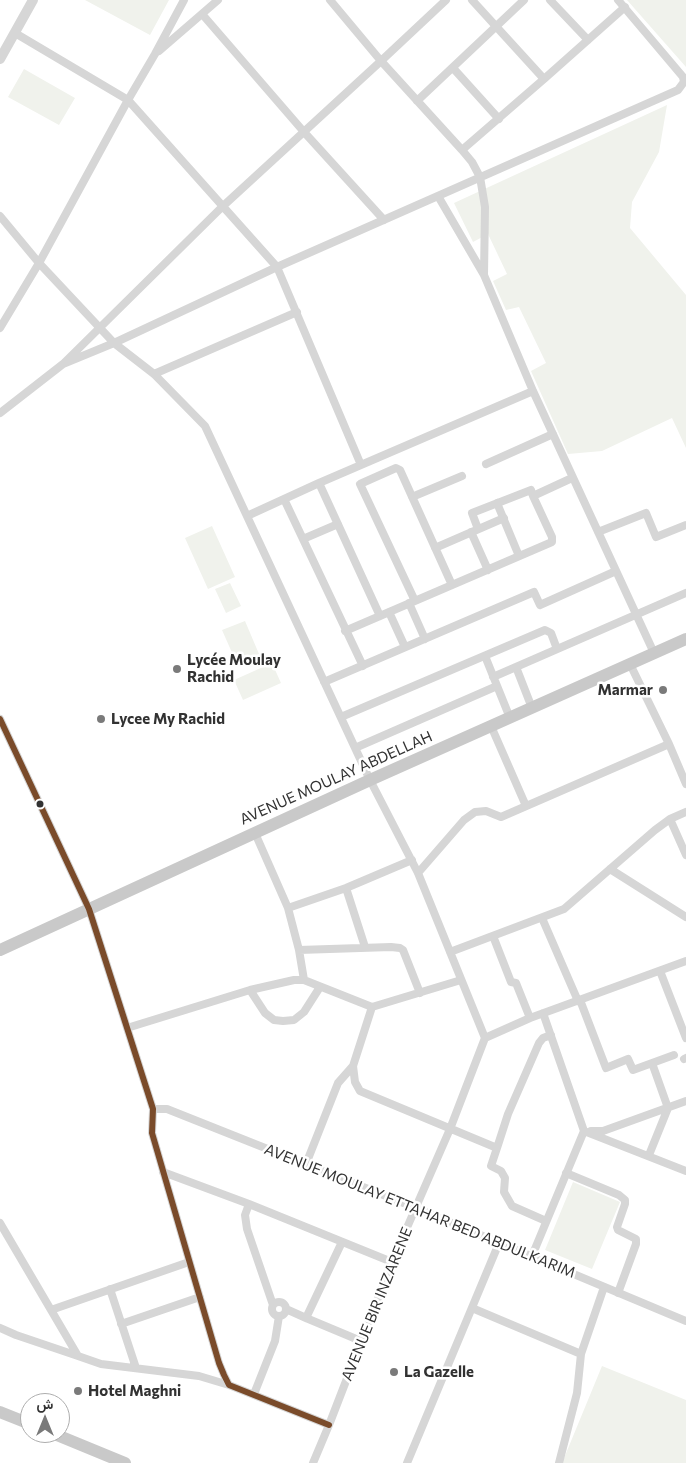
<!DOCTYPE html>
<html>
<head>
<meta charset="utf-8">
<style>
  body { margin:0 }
  #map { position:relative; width:686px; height:1463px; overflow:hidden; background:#fff; font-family:Commissioner,Vazirmatn,sans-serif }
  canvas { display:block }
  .north { position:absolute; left:20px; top:1393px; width:50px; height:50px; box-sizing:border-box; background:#fff; border:1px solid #adadad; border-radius:50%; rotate:0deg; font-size:14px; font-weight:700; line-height:20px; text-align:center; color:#323232 }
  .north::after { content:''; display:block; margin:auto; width:18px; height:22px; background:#7a7a7a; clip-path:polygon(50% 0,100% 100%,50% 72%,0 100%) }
</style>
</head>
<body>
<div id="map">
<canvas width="686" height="1463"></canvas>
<div class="north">ش</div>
</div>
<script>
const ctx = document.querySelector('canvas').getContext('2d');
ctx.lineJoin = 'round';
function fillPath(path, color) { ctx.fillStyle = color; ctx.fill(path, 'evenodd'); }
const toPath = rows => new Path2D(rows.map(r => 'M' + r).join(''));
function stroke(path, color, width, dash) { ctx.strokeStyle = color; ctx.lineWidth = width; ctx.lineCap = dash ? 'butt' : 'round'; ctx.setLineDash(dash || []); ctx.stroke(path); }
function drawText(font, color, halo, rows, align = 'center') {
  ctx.font = font + ' Commissioner,sans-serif'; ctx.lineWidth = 5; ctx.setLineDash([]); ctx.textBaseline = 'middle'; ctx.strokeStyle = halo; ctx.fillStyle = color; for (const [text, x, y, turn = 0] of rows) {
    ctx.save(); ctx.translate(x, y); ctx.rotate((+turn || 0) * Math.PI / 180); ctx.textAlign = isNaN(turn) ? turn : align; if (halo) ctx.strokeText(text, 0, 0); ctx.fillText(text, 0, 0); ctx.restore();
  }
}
fillPath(toPath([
  [85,0,169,0,150,35],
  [627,0,686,0,686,67],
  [24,69,75,98,59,125,8,97],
  [667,105,659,152,632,202,630,228,686,295,686,448,672,418,602,451,568,454,531,371,546,363,519,307,506,310,493,281,507,274,488,234,473,242,454,203],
  [212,526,235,577,208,589,185,538],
  [230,583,241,606,226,613,215,589],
  [245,621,259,654,237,664,222,630],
  [272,663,281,683,243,700,234,680],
  [573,1182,620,1202,592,1269,545,1250],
  [602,1366,686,1400,686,1463,562,1463]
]), '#f0f2ec');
stroke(toPath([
  [330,0,381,61,446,0],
  [550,0,588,40],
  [202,14,304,132,384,220],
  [15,33,128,100,277,267,361,465],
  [159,51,218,0],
  [453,68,499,119],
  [544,79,625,7],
  [417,101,524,0],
  [462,150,544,79,472,0],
  [438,196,484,275],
  [0,216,39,263,114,343,154,374,205,426,370,780,418,873,485,1038],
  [0,328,39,263,128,100,155,54,184,0],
  [63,364,222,207,381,61,462,150,472,162,480,177,485,207,484,275,533,391,654,653],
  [154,374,297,312],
  [0,413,63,364,114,343,277,267,678,90,684,82,683,77,618,0],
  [486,464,553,434],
  [319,483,380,616],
  [412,497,462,476],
  [284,499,363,666],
  [497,503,519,556],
  [247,516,319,483,533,391],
  [478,529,472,513,531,490,533,496,572,478],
  [471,532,488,570],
  [598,532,646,513,656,537,686,525],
  [303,539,338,524],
  [435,548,504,518],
  [415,601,360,484,396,468,400,470,452,585],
  [409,603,425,639],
  [389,612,405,647],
  [345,631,552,542,552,537,533,496],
  [485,656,510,718],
  [630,664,669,744,686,784],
  [516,667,532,708],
  [493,677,686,593],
  [324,682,534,592,540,605,616,571],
  [341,717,545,630,551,633,557,649],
  [0,719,89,909,153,1109,152,1133,219,1363,224,1375,229,1385,329,1425],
  [491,726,526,806],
  [355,748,497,686],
  [670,819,686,855],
  [255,833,288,908,299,950,304,980],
  [610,869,686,917],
  [418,873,464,820,475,812,486,811,501,817,669,744],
  [346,888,365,947],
  [288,908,346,888,412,860],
  [542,918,578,1001],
  [493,936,511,982,516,983,530,1018],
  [299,950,391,947,400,948,403,950,420,993],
  [450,952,564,909,655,830,670,819,686,812],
  [660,971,686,1038],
  [250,990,265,1013,274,1020,283,1021,294,1020,304,1012,320,987],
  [580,1000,606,1068,628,1059,633,1070,674,1055],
  [372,1007,353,1066,355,1082,360,1091,497,1148,491,1166,501,1171,505,1178,504,1192,512,1206,546,1221],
  [543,1013,584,1131],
  [127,1028,250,990,294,980,304,980,372,1007,461,980],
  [684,1059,686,1058],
  [153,1109,167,1109,416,1208,686,1321],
  [584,1131,686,1171],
  [591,1131,603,1131,686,1101],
  [497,1148,508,1114,539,1043,543,1038,551,1035],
  [649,1155,668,1108,652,1063],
  [306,1164,338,1083,353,1066],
  [163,1172,249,1204],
  [566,1173,619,1195,625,1200,625,1204,617,1227,618,1230,636,1239,636,1244,618,1293],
  [0,1223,78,1356,101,1364,199,1376,229,1385],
  [532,1256,584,1131],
  [110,1289,136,1368],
  '272 1309a7 7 0 1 1 14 0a7 7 0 1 1-14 0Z',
  [273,1305,247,1229,245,1215,249,1204,392,1262],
  [472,1308,581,1354],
  [286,1309,306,1318,342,1242],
  [51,1310,189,1262],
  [306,1318,361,1341],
  [121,1324,200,1297],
  [0,1328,16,1335,78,1356],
  [254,1394,275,1341,279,1316],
  [313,1463,329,1425,392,1262,450,1129,485,1038,530,1018,686,961],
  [407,1463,499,1243],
  [559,1463,577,1393,581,1354,604,1287]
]), '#d6d6d6', 8);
stroke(toPath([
  [0,59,33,0]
]), '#d6d6d6', 10);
stroke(toPath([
  [0,950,370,780,686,639],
  [0,1412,30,1424],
  [52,1433,125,1463]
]), '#c9c9c9', 12);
stroke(toPath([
  [0,719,89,909,153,1109,152,1133,219,1363,224,1375,229,1385,329,1425]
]), '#7a4b2a', 6);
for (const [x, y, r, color] of [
  [177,669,5,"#7a7a7a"],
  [663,690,5,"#7a7a7a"],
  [101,719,5,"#7a7a7a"],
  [40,804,4.5,"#323232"],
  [394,1372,5,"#7a7a7a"],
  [78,1391,5,"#7a7a7a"]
]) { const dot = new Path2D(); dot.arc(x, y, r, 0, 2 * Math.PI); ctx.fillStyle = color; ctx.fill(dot); stroke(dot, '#fff', 2); }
drawText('bold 15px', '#323232', '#fff', [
  ["Lycée Moulay",187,660],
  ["Rachid",187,677],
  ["Marmar",653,690,"right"],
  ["Lycee My Rachid",111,719],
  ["La Gazelle",404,1372],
  ["Hotel Maghni",88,1391]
], 'left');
drawText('15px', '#323232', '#fff', [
  ["AVENUE MOULAY ABDELLAH",336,778,-24],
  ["AVENUE MOULAY ETTAHAR BED ABDULKARIM",420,1211,22],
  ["AVENUE BIR INZARENE",377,1304,-68]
]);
</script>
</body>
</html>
